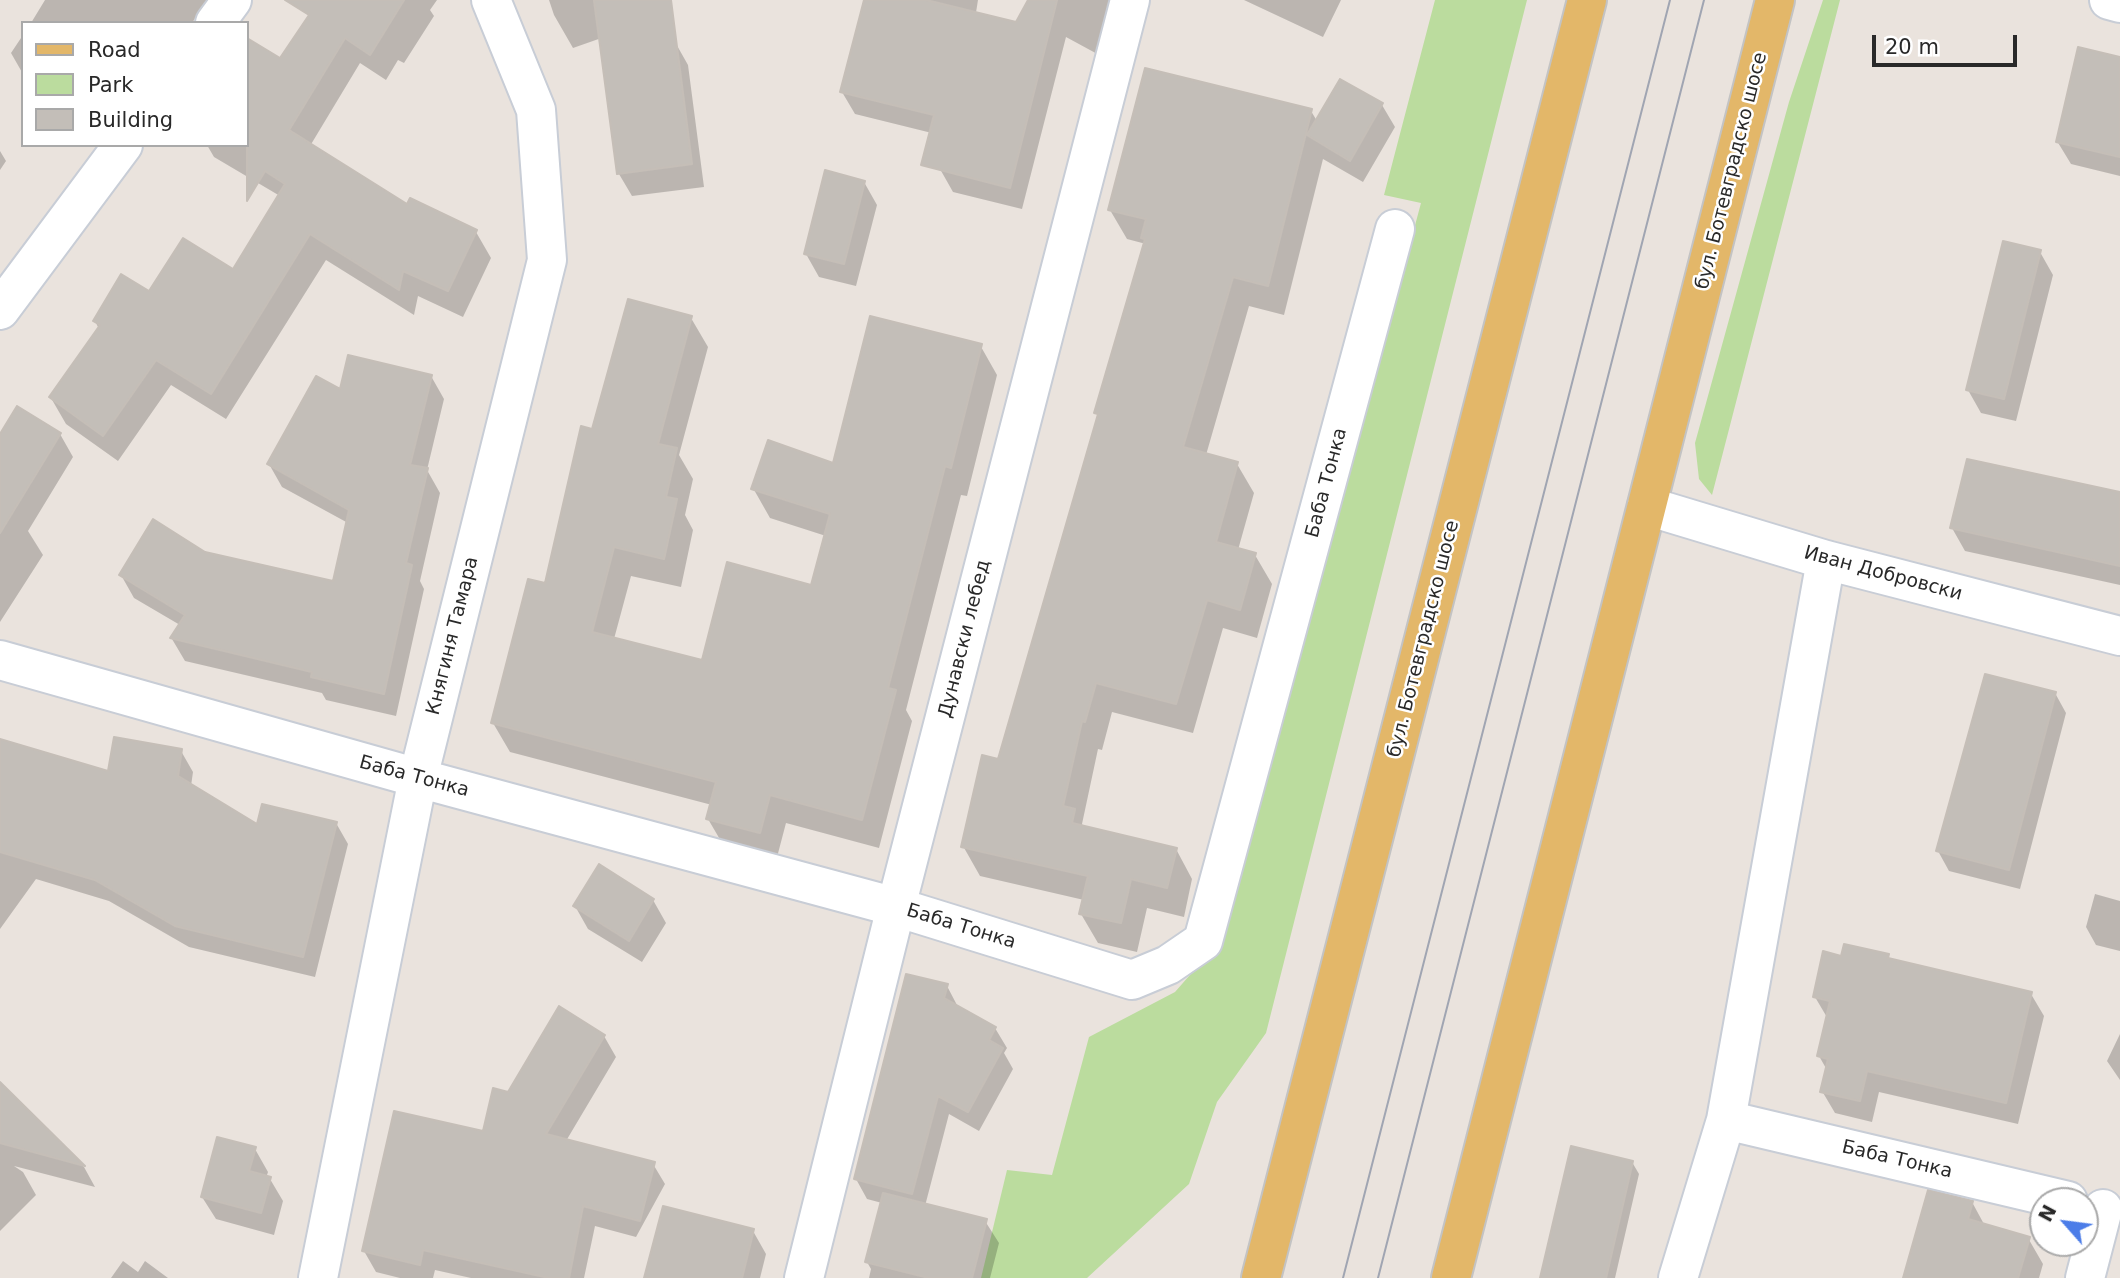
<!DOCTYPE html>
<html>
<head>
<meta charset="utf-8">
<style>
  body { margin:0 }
  #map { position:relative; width:2120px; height:1278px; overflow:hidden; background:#eae3dd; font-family:"DejaVu Sans",sans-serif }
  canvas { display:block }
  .legend { position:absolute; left:21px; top:21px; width:228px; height:126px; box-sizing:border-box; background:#fff; border:2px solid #a9a9a9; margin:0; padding:9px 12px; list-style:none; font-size:21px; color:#292929 }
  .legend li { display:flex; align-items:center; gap:14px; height:35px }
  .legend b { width:35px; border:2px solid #a9a9a9 }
  .north { position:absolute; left:2029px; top:1187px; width:70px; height:70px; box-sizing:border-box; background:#fff; border:2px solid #a9a9a9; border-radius:50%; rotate:298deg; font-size:19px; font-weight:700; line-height:28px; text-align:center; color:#292929 }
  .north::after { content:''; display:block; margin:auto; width:24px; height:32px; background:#4c7de8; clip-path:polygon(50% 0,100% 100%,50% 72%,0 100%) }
  .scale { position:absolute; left:1872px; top:35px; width:145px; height:32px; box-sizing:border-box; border:4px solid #292929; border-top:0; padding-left:9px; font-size:21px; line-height:24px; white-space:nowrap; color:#292929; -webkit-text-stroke:5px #fff; paint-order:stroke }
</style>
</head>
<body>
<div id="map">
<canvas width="2120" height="1278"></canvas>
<ul class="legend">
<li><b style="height:9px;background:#e3b769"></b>Road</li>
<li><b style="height:19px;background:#bbdc9e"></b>Park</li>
<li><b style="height:19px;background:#c3beb8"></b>Building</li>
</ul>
<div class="north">N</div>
<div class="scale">20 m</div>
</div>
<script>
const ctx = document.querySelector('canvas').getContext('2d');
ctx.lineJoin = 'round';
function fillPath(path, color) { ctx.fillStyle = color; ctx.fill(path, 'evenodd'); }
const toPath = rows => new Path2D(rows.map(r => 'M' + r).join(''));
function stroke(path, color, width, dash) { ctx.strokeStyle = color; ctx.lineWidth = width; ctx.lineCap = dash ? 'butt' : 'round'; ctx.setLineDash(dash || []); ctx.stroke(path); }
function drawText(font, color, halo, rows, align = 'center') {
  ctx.font = font + ' "DejaVu Sans",sans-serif'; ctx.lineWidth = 5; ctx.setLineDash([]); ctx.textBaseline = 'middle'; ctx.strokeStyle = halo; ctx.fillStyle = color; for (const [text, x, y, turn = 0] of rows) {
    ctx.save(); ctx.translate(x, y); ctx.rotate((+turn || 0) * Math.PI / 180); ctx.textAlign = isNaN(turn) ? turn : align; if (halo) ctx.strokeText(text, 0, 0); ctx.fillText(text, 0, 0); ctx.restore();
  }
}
fillPath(toPath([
  [1435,0,1527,0,1266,1033,1217,1102,1189,1184,1087,1278,981,1278,1007,1170,1052,1175,1089,1037,1175,992,1225,935,1421,203,1384,195],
  [1823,0,1840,0,1712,495,1699,479,1695,443,1789,102]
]), '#bbdc9e');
fillPath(toPath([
  [45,0,207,0,192,23,160,21,159,23,31,23],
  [321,0,437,0,430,10,434,16,404,63,398,60,386,80,360,63,310,146,407,206,476,232,491,258,463,317,418,296,414,315,326,260,226,419,171,385,118,461,66,424,51,398,99,329,95,321,150,294,233,271,280,196,214,157,207,145,247,145,247,50,251,43,281,60],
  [549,0,671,0,616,47,610,35,573,48,554,15],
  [866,0,978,0,956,138,1030,0,1131,0,1101,56,1066,37,1022,209,953,192,940,169,956,139,855,114,842,92],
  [1244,0,1341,0,1323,37],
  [23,35,23,74,11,53],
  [675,42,688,65,704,187,632,196,619,174],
  [2120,59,2120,176,2071,164,2057,141],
  [1382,105,1395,127,1363,182,1323,159,1284,315,1249,306,1206,455,1237,464,1254,493,1238,550,1255,555,1272,584,1257,638,1223,628,1193,733,1112,712,1102,750,1098,749,1082,824,1084,828,1176,849,1192,879,1184,917,1147,908,1137,952,1098,943,1081,914,1084,900,980,876,963,846,1000,761,1099,418,1096,412,1146,244,1127,239,1110,210,1311,111,1317,121],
  [0,151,6,161,0,170],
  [864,182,877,205,856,286,819,277,806,254],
  [2040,252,2053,275,2016,421,1981,413,1968,390],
  [691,318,708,347,679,455,693,479,685,515,693,530,681,587,631,576,614,639,703,662,812,587,826,536,770,518,753,488,835,465,980,345,997,375,967,496,961,495,906,710,912,721,879,848,786,823,776,861,725,848,708,819,712,805,510,752,493,723,547,585,594,431],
  [431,376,444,399,427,470,440,493,420,581,424,589,396,716,326,700,322,693,185,661,172,639,180,625,134,598,121,575,205,554,334,584,348,523,282,487,269,464,341,392],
  [60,434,73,457,28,531,43,555,0,622,0,437],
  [2120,494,2120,585,1965,551,1952,528],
  [2055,693,2066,713,2020,889,1949,871,1938,851],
  [0,741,109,773,181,751,193,772,191,786,258,826,336,823,348,844,315,977,189,947,109,901,36,879,0,929],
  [2095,894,2120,901,2120,951,2096,945,2086,927],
  [653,900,666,923,642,962,588,929,575,906],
  [1888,956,1890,960,2031,994,2044,1016,2018,1124,1879,1092,1872,1122,1835,1113,1822,1091,1827,1070,1819,1056,1828,1019,1815,997,1843,958],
  [947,986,958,1007,995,1028,1007,1048,1004,1053,1013,1069,979,1131,949,1114,925,1206,985,1221,999,1243,990,1278,869,1278,871,1269,867,1262,882,1203,867,1199,856,1179],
  [2120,1034,2120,1080,2107,1061],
  [604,1036,616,1057,566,1141,653,1164,665,1184,636,1237,595,1226,584,1278,471,1278,435,1270,433,1278,400,1278,376,1272,364,1251,484,1133,509,1094],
  [4,1088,84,1167,95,1187,14,1166,23,1172,36,1195,0,1231,0,1091],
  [255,1149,268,1172,266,1178,270,1179,283,1201,274,1235,216,1219,202,1197],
  [1632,1162,1639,1174,1615,1278,1542,1278],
  [1972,1202,1985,1226,2028,1238,2043,1264,2039,1278,1904,1278],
  [753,1231,766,1254,760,1278,651,1278],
  [123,1261,138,1272,145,1261,168,1278,111,1278]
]), '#0003');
const building = toPath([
  [285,0,404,0,370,55,345,38,289,130,407,204,410,198,477,230,448,291,403,271,399,290,310,234,211,394,156,360,103,436,49,397,100,325,93,321,121,274,149,291,183,238,233,269,285,184,265,171,247,201,247,38,280,58,309,15,285,0],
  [594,0,671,0,692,164,617,174,594,0],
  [864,0,926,0,1016,22,1028,0,1057,0,1010,188,921,165,934,115,840,92,864,0],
  [2078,47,2120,57,2120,157,2056,142,2078,47],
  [1145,68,1312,109,1268,286,1233,277,1183,447,1238,462,1216,542,1256,553,1240,610,1207,600,1176,704,1096,683,1085,722,1082,721,1063,806,1075,809,1072,823,1177,848,1167,888,1131,879,1121,923,1079,914,1088,876,961,847,982,755,998,759,1098,414,1094,413,1145,239,1141,238,1146,219,1108,210,1145,68],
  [1340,79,1383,103,1350,161,1307,135,1340,79],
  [825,170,865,181,844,264,804,254,825,170],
  [2003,241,2041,250,2004,399,1966,390,2003,241],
  [628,299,692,316,658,444,677,448,666,497,677,499,664,559,614,547,592,632,702,660,727,562,811,585,830,514,751,489,768,440,833,463,870,316,982,344,951,468,945,466,888,688,896,690,862,820,770,795,760,833,706,819,716,782,491,723,528,579,545,583,581,426,592,429,628,299],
  [348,355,432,375,410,465,428,468,406,563,412,565,384,694,311,677,312,672,170,638,185,615,119,575,153,519,205,552,333,581,349,510,267,464,316,376,340,389,348,355],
  [17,406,61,433,0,533,0,434,17,406],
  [1967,459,2120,492,2120,566,1950,528,1967,459],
  [1985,674,2056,692,2009,870,1936,851,1985,674],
  [114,737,182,749,178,776,257,824,262,804,337,822,303,957,175,926,95,880,0,852,0,739,108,771,114,737],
  [599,864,654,899,629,941,573,906,599,864],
  [1844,944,1889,954,1888,958,2032,992,2006,1103,1867,1071,1860,1101,1820,1092,1828,1059,1817,1056,1830,1001,1813,997,1823,951,1841,956,1844,944],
  [906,974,948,984,944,998,996,1027,989,1040,1003,1048,968,1112,938,1096,912,1194,854,1179,906,974],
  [559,1006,605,1035,546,1134,655,1162,640,1221,583,1206,569,1278,549,1278,423,1250,420,1265,362,1251,394,1111,483,1131,493,1088,508,1092,559,1006],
  [0,1082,85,1166,0,1143,0,1082],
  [217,1137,256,1147,249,1171,271,1177,261,1213,201,1197,217,1137],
  [1571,1146,1633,1161,1606,1278,1540,1278,1571,1146],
  [1928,1190,1973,1201,1968,1219,2030,1237,2018,1278,1903,1278,1928,1190],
  [883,1193,987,1219,972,1278,929,1278,865,1262,883,1193],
  [663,1206,754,1229,742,1278,644,1278,663,1206]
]);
fillPath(building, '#c3beb8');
stroke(building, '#c5beb7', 2);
const minor = toPath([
  [2109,0,2120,3],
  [215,23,232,0],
  [0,310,123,145],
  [1647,506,1826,560,2120,636],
  [0,660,418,778,896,907,1132,980,1168,965,1203,941,1395,229],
  [1726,1120,2068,1201],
  [318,1278,418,778,547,260,536,110,491,0],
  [804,1278,896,907,1130,0],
  [1678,1278,1726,1120,1826,560],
  [2085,1278,2103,1209]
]);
const major = toPath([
  [1261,1278,1587,0],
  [1451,1278,1775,0]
]);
stroke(minor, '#c8cdd6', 42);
stroke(major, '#c3c3c3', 42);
stroke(minor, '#fff', 38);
stroke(major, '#e3b769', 38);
stroke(toPath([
  [1343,1278,1670,0],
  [1378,1278,1704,0]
]), '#a0a5b2', 2);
drawText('19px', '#292929', '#fff', [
  ["бул. Ботевградско шосе",1732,171,-76],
  ["Баба Тонка",1327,483,-75],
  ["Иван Добровски",1883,574,15],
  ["Княгиня Тамара",453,636,-76],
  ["Дунавски лебед",965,639,-76],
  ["бул. Ботевградско шосе",1424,639,-76],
  ["Баба Тонка",414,777,15],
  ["Баба Тонка",961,927,17],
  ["Баба Тонка",1897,1160,13]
]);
</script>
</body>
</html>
